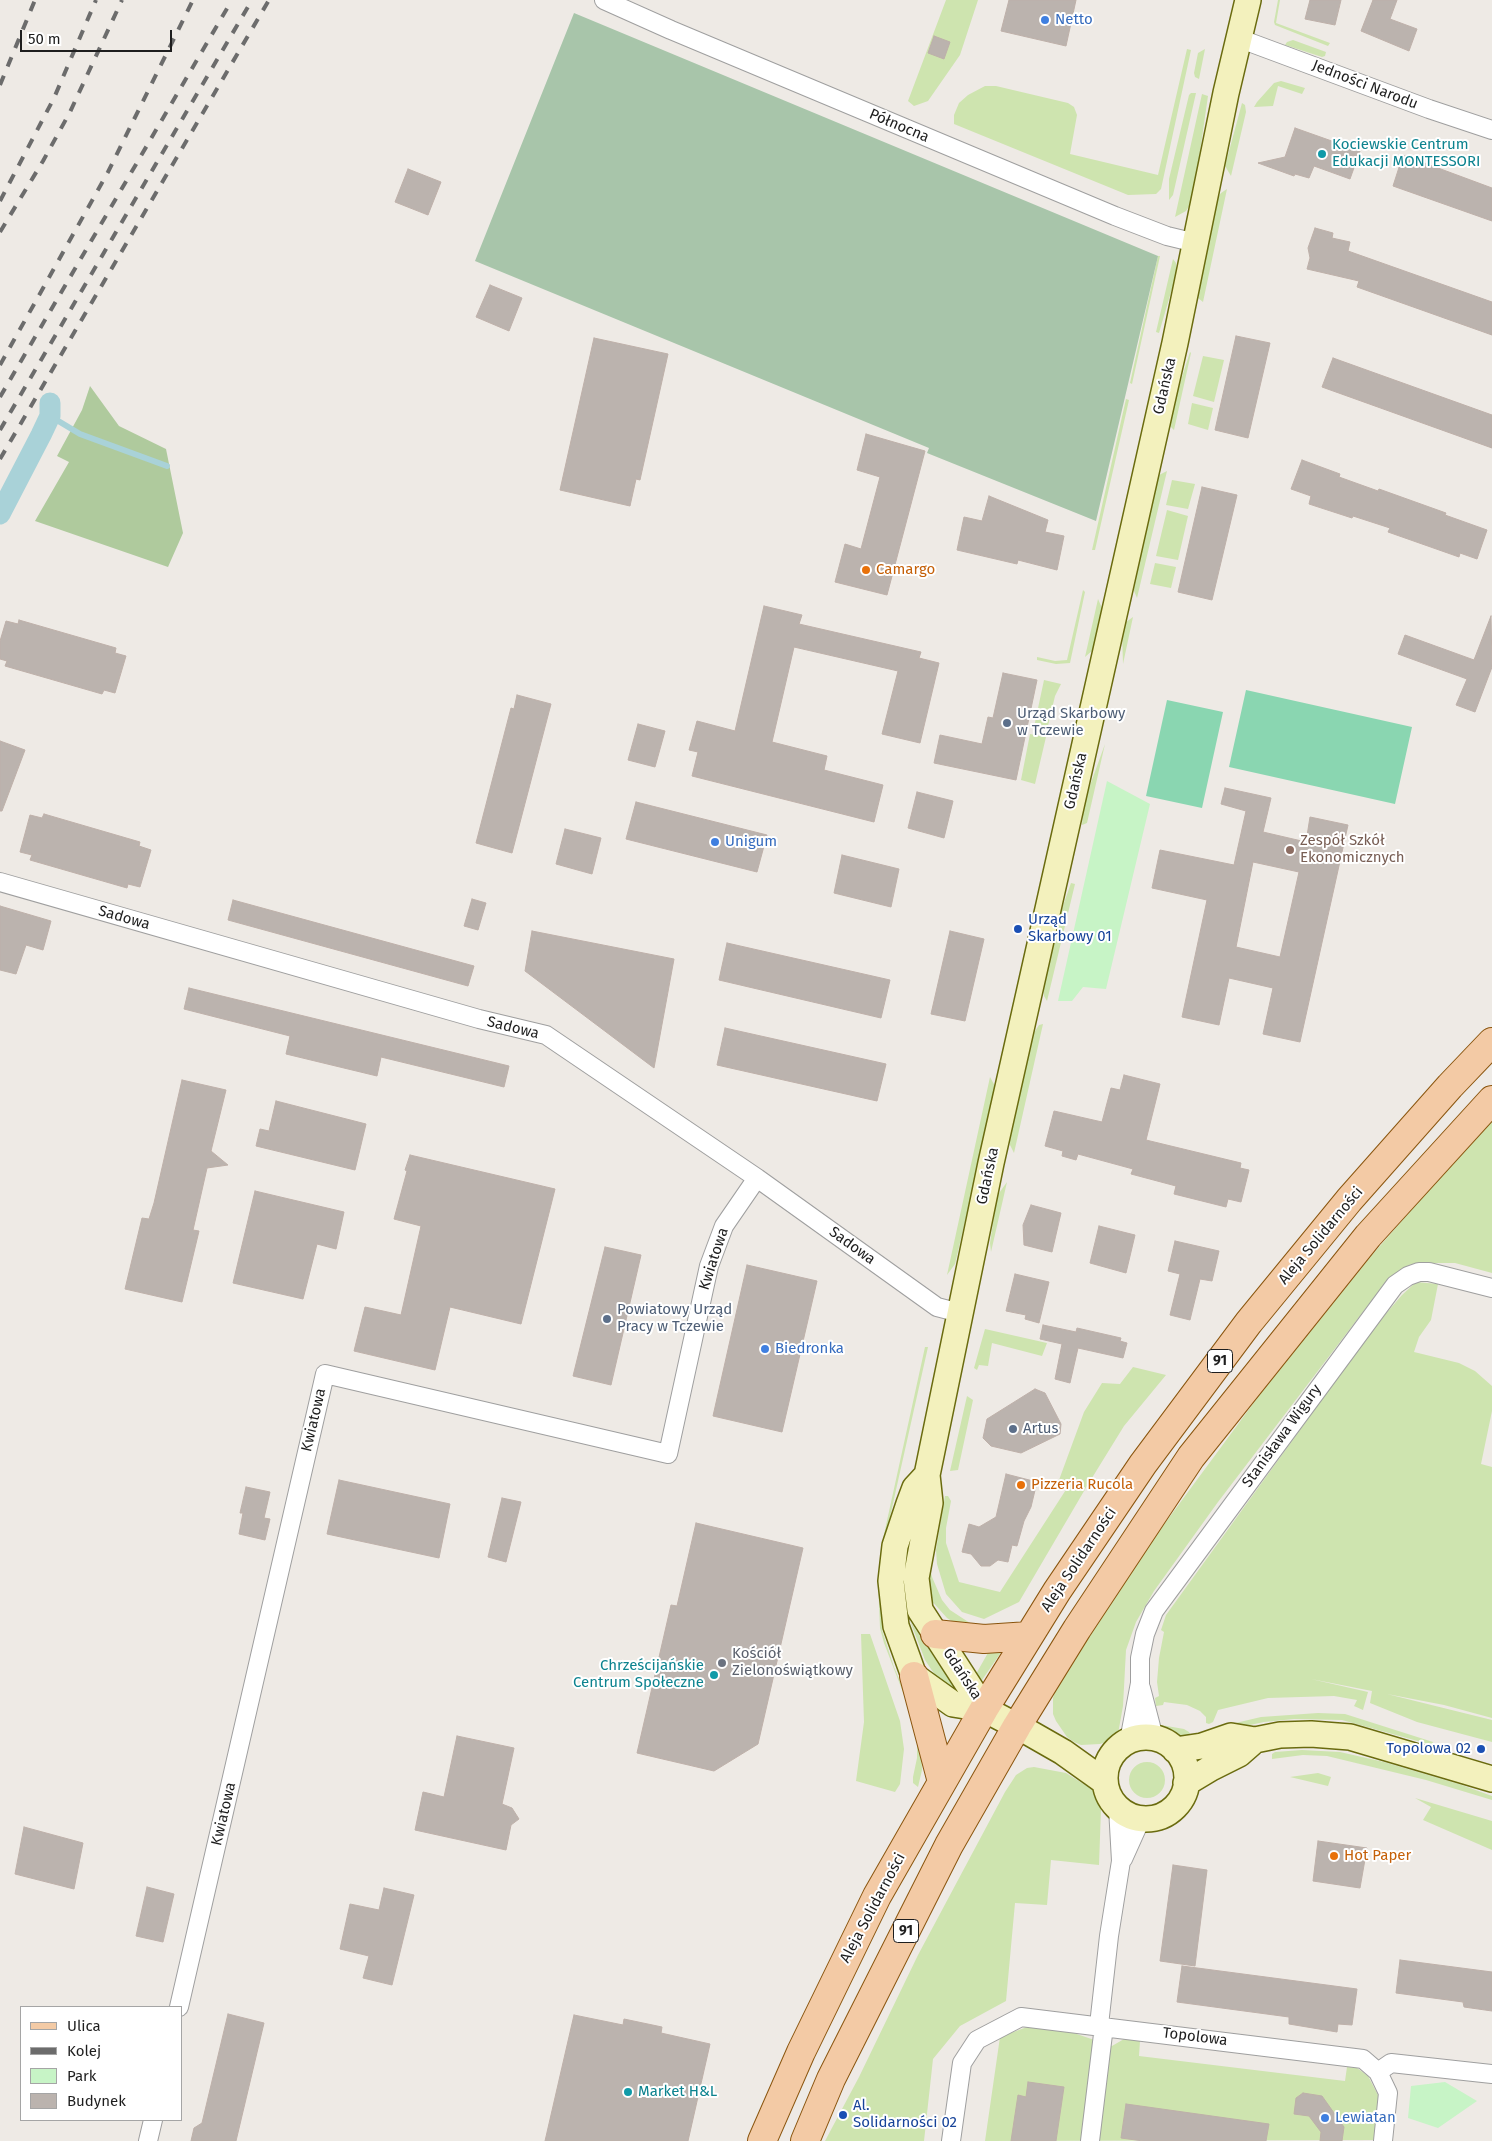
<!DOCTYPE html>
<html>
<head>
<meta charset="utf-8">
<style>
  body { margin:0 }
  #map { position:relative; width:1492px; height:2141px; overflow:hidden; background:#eeeae5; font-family:"Fira Sans",sans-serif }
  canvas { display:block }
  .legend { position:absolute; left:20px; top:2006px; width:162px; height:115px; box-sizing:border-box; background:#fff; border:1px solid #a5a5a5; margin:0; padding:6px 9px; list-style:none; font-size:15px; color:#1e1e1e }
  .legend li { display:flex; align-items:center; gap:10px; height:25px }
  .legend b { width:25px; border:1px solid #a5a5a5 }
  .scale { position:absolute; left:20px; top:30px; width:152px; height:22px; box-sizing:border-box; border:2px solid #1e1e1e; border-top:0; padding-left:6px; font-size:15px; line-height:18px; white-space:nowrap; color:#1e1e1e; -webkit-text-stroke:4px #fff; paint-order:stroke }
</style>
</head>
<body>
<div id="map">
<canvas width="1492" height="2141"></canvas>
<ul class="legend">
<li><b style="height:6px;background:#f3caa5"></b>Ulica</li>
<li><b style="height:6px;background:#6c6c6c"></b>Kolej</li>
<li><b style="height:14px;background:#c7f4c6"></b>Park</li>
<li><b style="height:14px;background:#bbb3ae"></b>Budynek</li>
</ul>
<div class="scale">50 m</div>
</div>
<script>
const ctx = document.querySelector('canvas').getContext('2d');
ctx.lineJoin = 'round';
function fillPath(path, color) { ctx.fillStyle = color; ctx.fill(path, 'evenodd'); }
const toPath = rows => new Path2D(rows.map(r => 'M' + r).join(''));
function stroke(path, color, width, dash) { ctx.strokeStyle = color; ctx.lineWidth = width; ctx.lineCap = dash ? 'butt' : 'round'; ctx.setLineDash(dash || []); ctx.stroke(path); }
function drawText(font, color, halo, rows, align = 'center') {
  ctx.font = font + ' "Fira Sans",sans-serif'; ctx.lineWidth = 4; ctx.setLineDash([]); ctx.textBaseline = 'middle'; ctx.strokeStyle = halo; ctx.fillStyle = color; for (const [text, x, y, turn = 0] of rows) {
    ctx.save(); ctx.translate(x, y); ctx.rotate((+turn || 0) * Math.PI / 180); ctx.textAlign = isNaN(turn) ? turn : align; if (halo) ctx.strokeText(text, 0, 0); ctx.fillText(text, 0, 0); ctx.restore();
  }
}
fillPath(toPath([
  [946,0,978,0,960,55,928,101,914,106,908,101],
  [1278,0,1280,0,1276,23,1330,43,1328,46,1275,25,1274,22],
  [1293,40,1326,52,1325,56,1322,57,1285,45,1287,42],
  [1187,49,1191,50,1161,189,1156,194,1128,195,954,124,954,115,959,103,968,95,985,86,996,86,1068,103,1074,107,1077,115,1070,154,1158,175],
  [1205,49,1199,79,1195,77,1194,73,1198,53],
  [1281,81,1305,88,1302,94,1278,86,1273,106,1254,107,1257,102,1274,83],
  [1191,93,1196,93,1173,195,1169,200,1169,179,1189,95],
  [1202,94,1208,96,1193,200,1186,211,1175,217],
  [1242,103,1245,105,1246,112,1231,176,1225,166],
  [1227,189,1203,302,1198,298,1218,197,1221,193],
  [1158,256,1160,256,1132,384,1130,383],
  [1173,259,1176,263,1176,275,1159,333,1156,332],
  [1190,352,1191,353,1174,430,1169,425,1173,405],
  [1203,356,1224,360,1214,402,1193,396],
  [1126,399,1129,400,1095,550,1092,550],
  [1192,403,1213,408,1208,430,1188,424],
  [1167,471,1137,598,1132,586,1157,476],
  [1172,480,1195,484,1188,509,1166,505],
  [1167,510,1188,516,1178,560,1156,556],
  [1155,563,1176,567,1171,588,1150,584],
  [1083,590,1085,592,1070,663,1056,664,1037,660,1037,657,1055,661,1067,660],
  [1098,599,1102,608,1093,650,1085,657],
  [1133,617,1123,664,1122,631,1126,622],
  [1044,680,1061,684,1055,696,1047,730,1034,727],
  [1030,734,1046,737,1035,784,1021,780],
  [1105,744,1087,823,1082,825,1084,802],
  [1071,883,1075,884,1047,1001,1044,996,1043,984,1059,917],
  [1043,1024,1014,1153,1010,1145,1010,1135,1032,1036,1039,1025],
  [990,1077,996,1088,955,1264,947,1275],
  [1492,1118,1492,1273,1455,1263,1416,1263,1409,1265,1388,1279,1218,1502,1154,1591,1136,1622,1126,1650,1123,1706,1118,1734,1112,1740,1100,1744,1081,1745,1074,1742,1067,1737,1056,1721,1053,1714,1053,1698,1056,1687,1102,1615,1157,1534,1261,1393,1372,1255],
  [1007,1182,991,1252,990,1243,997,1196],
  [1416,1282,1438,1284,1431,1320,1419,1337,1414,1352,1459,1363,1475,1371,1492,1386,1492,1411,1481,1464,1492,1467,1492,1718,1444,1705,1387,1694,1492,1720,1492,1742,1417,1722,1370,1703,1372,1691,1311,1679,1368,1692,1363,1710,1354,1706,1357,1700,1334,1696,1268,1698,1218,1710,1213,1722,1209,1724,1206,1723,1206,1717,1200,1711,1187,1705,1164,1702,1163,1705,1156,1706,1155,1698,1159,1696,1157,1682,1159,1658,1164,1632,1161,1630,1166,1615,1376,1325,1402,1295],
  [985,1329,1047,1343,1042,1356,992,1343,988,1366,979,1365,977,1370,974,1368],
  [925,1347,928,1347,883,1548,880,1592,884,1629,882,1630,894,1667,907,1697,909,1708,884,1643,880,1628,878,1581,881,1548],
  [1133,1367,1166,1375,1124,1426,1087,1486,1019,1602,984,1619,962,1612,946,1594,937,1564,936,1550,945,1496,948,1496,951,1501,946,1528,946,1543,959,1582,1000,1592,1069,1485,1059,1480,1084,1412,1102,1383,1120,1384],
  [967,1396,973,1400,958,1470,950,1471],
  [929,1564,932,1577,942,1600,950,1610,973,1625,958,1625,947,1618,930,1599,926,1577],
  [910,1621,934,1657,955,1682,951,1691,937,1678,925,1660],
  [861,1634,870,1634,900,1721,904,1749,900,1784,895,1792,856,1781,864,1722],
  [989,1651,1002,1651,982,1680,976,1674],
  [1318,1713,1345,1714,1433,1742,1432,1745,1342,1720,1294,1719,1264,1722,1236,1728,1227,1725,1261,1717],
  [1161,1725,1184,1729,1189,1732,1194,1742,1172,1739],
  [921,1742,922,1770,918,1787,913,1783,913,1777,917,1758,917,1747],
  [1302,1750,1340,1752,1384,1762,1459,1784,1492,1796,1492,1800,1426,1780,1327,1756,1303,1755,1272,1759,1272,1754,1275,1752],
  '1129 1780a18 18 0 1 1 36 0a18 18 0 1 1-36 0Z',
  [1034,1767,1066,1773,1093,1790,1098,1797,1101,1809,1099,1865,1051,1860,1047,1905,1015,1903,1006,2001,960,2026,933,2059,924,2141,825,2141,859,2077,918,1955,1005,1792,1016,1775,1027,1768],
  [1318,1773,1331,1777,1328,1786,1290,1777],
  [1415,1798,1492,1821,1492,1850,1423,1820,1431,1807],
  [1027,2027,1046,2027,1065,2030,1112,2046,1124,2039,1140,2041,1139,2056,1345,2081,1347,2067,1357,2068,1368,2076,1379,2097,1375,2140,985,2141,1000,2037]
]), '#cee4af');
fillPath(toPath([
  [90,386,119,426,166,449,183,533,168,567,35,521,69,462,57,456,82,410]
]), '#afca9d');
fillPath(toPath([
  [574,13,1158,256,1096,521,927,453,929,448,475,261]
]), '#a8c5aa');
fillPath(toPath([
  [1107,781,1150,804,1106,989,1083,987,1072,1001,1058,1001],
  [1445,2082,1477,2101,1438,2128,1408,2118,1411,2086]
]), '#c7f4c6');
fillPath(toPath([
  [1246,690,1412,727,1395,804,1229,767],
  [1167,700,1223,712,1202,808,1146,796]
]), '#8ad6b1');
stroke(toPath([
  [50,416,80,434,167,466]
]), '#a9d2d8', 6);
stroke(toPath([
  [0,514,41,435,50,416,50,403]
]), '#a9d2d8', 21);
const building = toPath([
  [1009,0,1076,0,1066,46,1001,31,1009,0],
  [1310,0,1341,0,1335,25,1305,19,1310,0],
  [1373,0,1397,0,1390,19,1417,29,1409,51,1361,31,1373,0],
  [934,36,950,42,944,59,928,53,934,36],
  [1295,128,1360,151,1350,179,1314,166,1309,178,1295,174,1294,176,1258,163,1285,157,1295,128],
  [1403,155,1492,188,1492,221,1393,186,1403,155],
  [408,169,441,182,428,215,395,202,408,169],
  [1315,228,1333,233,1332,238,1350,242,1348,251,1492,302,1492,335,1357,287,1359,281,1307,269,1310,258,1308,248,1315,228],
  [490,285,522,298,509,331,476,317,490,285],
  [1236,336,1270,343,1248,438,1215,430,1236,336],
  [594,338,668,354,640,480,636,479,630,506,560,490,594,338],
  [1333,358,1492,415,1492,448,1322,387,1333,358],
  [866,434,925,451,887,595,835,582,845,544,861,549,880,477,857,470,866,434],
  [1302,460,1340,474,1339,477,1378,491,1379,489,1446,513,1445,515,1487,530,1477,559,1460,553,1459,557,1388,532,1390,528,1353,516,1352,518,1309,504,1311,496,1291,489,1302,460],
  [1202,487,1237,495,1212,600,1178,592,1202,487],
  [989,496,1048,520,1045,532,1064,536,1057,570,1018,560,1017,564,957,550,964,517,982,521,989,496],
  [764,606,802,615,799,624,921,652,919,658,939,663,920,743,882,734,898,671,794,647,772,742,827,756,824,770,883,785,874,822,692,776,698,752,689,750,697,721,735,731,764,606],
  [1491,616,1492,667,1475,712,1456,705,1467,679,1398,654,1405,635,1474,660,1491,616],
  [19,620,116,648,115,653,126,656,115,693,104,690,102,694,5,666,7,661,0,659,0,641,6,621,18,624,19,620],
  [1003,673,1037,680,1016,780,934,763,940,735,982,744,988,717,993,718,1003,673],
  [517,695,551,704,512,853,476,843,511,708,514,709,517,695],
  [638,724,665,731,655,767,628,760,638,724],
  [0,741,25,750,2,811,0,811,0,741],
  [1225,788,1271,798,1263,832,1306,842,1310,817,1348,825,1300,1042,1263,1034,1273,988,1229,978,1219,1025,1182,1017,1207,900,1152,888,1160,850,1234,865,1246,811,1221,804,1225,788],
  [1253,862,1299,872,1280,957,1236,947,1253,862],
  [917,792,953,801,944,838,908,828,917,792],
  [636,802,767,835,757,872,626,839,636,802],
  [44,814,140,842,139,846,151,850,140,887,128,884,127,888,30,860,32,855,20,852,30,815,42,818,44,814],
  [565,829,601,838,592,874,556,864,565,829],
  [842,855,899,869,891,907,834,893,842,855],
  [472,899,486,903,478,930,464,926,472,899],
  [233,900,474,966,468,986,228,920,233,900],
  [0,906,51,921,43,950,26,945,16,974,0,970,0,906],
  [532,931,674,959,654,1068,525,971,532,931],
  [950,931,984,939,965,1021,931,1014,950,931],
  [727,943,890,980,881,1018,719,980,727,943],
  [189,988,509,1066,504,1087,381,1057,377,1076,286,1054,290,1036,184,1009,189,988],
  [725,1028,886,1064,877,1101,717,1065,725,1028],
  [1124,1075,1160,1084,1146,1140,1241,1163,1240,1168,1249,1170,1241,1202,1228,1199,1226,1207,1174,1194,1176,1186,1131,1174,1133,1169,1078,1154,1076,1160,1062,1156,1063,1151,1045,1146,1054,1111,1102,1122,1111,1088,1120,1090,1124,1075],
  [182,1080,226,1090,211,1151,228,1165,207,1168,193,1230,199,1231,182,1302,125,1289,142,1218,149,1219,154,1203,182,1080],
  [276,1101,366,1124,355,1170,256,1146,260,1129,269,1131,276,1101],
  [410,1155,555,1189,521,1324,450,1307,435,1370,354,1351,365,1307,401,1315,421,1226,394,1219,407,1171,405,1170,410,1155],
  [255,1191,344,1212,336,1249,317,1244,303,1299,233,1283,255,1191],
  [1031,1205,1061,1213,1052,1252,1024,1245,1023,1225,1031,1205],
  [1099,1226,1135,1235,1126,1273,1090,1263,1099,1226],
  [1175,1241,1219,1251,1212,1281,1200,1279,1190,1320,1170,1315,1180,1274,1168,1271,1175,1241],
  [605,1247,641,1255,611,1385,573,1376,605,1247],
  [747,1265,817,1281,782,1432,713,1416,747,1265],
  [1015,1274,1049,1282,1039,1323,1025,1319,1026,1315,1006,1311,1015,1274],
  [1043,1325,1076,1332,1077,1328,1121,1338,1120,1341,1127,1343,1123,1358,1078,1348,1070,1383,1055,1379,1062,1344,1040,1339,1043,1325],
  [1035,1389,1045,1393,1061,1424,1060,1434,1021,1453,991,1446,983,1438,987,1419,1035,1389],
  [1006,1474,1037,1482,1031,1507,1024,1521,1017,1546,1012,1545,1008,1562,998,1560,990,1566,981,1566,971,1554,962,1552,969,1524,979,1527,996,1517,1006,1474],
  [339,1480,450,1504,439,1558,327,1534,339,1480],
  [246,1487,270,1492,264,1518,270,1519,265,1540,239,1534,243,1513,240,1513,246,1487],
  [502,1498,521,1502,506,1562,488,1557,502,1498],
  [696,1523,803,1548,758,1744,714,1771,637,1753,671,1605,677,1606,696,1523],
  [457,1736,514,1748,502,1804,512,1808,519,1819,511,1825,506,1850,415,1830,423,1792,444,1797,457,1736],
  [24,1827,83,1843,74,1889,15,1874,24,1827],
  [1318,1841,1367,1848,1360,1888,1313,1881,1318,1841],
  [1173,1865,1207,1870,1195,1966,1160,1961,1173,1865],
  [147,1887,174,1894,163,1942,136,1936,147,1887],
  [384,1888,414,1895,392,1985,363,1978,369,1956,340,1949,350,1904,379,1910,384,1888],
  [1400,1960,1492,1972,1492,2011,1464,2007,1463,2002,1396,1993,1400,1960],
  [1182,1966,1357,1989,1352,2025,1338,2024,1337,2032,1289,2024,1289,2017,1177,2002,1182,1966],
  [228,2014,264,2023,236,2141,191,2141,194,2128,202,2123,228,2014],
  [574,2015,623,2025,624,2019,662,2027,661,2033,710,2044,688,2141,545,2141,574,2015],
  [1028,2082,1064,2087,1056,2141,1011,2141,1018,2095,1026,2097,1028,2082],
  [1303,2093,1322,2096,1344,2127,1342,2141,1320,2141,1321,2132,1309,2116,1294,2114,1296,2098,1303,2093],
  [1126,2104,1269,2124,1266,2141,1143,2141,1121,2138,1126,2104]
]);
fillPath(building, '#bbb3ae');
stroke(building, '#beb0a9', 1);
const street = toPath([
  [604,0,671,30,1115,216,1167,236,1196,243],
  [1238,38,1429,109,1492,130],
  [0,882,479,1019,546,1035,757,1178,937,1307,960,1313],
  [1141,1688,1154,1738],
  [1129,1741,1140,1683,1140,1658,1145,1634,1154,1611,1395,1285,1408,1276,1419,1272,1429,1272,1492,1288],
  [1123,1859,1141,1819],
  [179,2007,325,1374,668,1454,709,1266,724,1226,757,1178],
  [1099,2025,1109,1936,1121,1861,1118,1808],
  [1378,2072,1391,2063,1492,2074],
  [148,2141,153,2120],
  [951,2141,962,2063,977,2040,1021,2017,1363,2059,1378,2072,1388,2093,1383,2141],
  [1090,2141,1104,2026]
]);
const secondary = toPath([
  [927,1475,915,1488,909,1504,895,1546,891,1581,896,1626,914,1676,953,1704,984,1709,1028,1732,1063,1752,1105,1782],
  [984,1709,920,1610,916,1578,930,1503,927,1475,991,1163,1175,343,1226,93,1248,0],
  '1105 1778a41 41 0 1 1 82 0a41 41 0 1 1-82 0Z',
  [1175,1750,1202,1746,1231,1736,1255,1740,1280,1735,1311,1734,1350,1737,1492,1779],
  [1186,1783,1211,1768,1239,1754,1255,1740]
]);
const primary = toPath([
  [935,1634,984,1639,1029,1636],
  [914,1676,942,1782],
  [762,2141,801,2052,877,1896,984,1709,1057,1591,1143,1464,1249,1322,1349,1200,1450,1086,1492,1042],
  [805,2141,831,2079,949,1845,1017,1726,1077,1629,1191,1457,1368,1236,1492,1100]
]);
stroke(street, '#9f9f9f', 20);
stroke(secondary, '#6a6b0f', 28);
stroke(primary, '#8a550e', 30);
stroke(street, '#fff', 18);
stroke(secondary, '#f3f1bd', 25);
stroke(primary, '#f3caa5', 28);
stroke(toPath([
  [0,85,35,0],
  [0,201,54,98,96,0],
  [0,232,43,161,70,112,122,0],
  [0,365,108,172,193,0],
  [0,397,232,0],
  [0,430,252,0],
  [0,459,269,0]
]), '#6c6c6c', 4, [10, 10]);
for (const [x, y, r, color] of [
  [1045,20,5,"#3f7fe0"],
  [1322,154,5,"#0f9aa8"],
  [866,570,5,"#e8710a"],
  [1007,723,5,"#5c6f8a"],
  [715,842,5,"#3f7fe0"],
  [1290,850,5,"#8d6e63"],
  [1018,929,5,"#1a4fb4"],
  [607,1319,5,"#5c6f8a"],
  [765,1349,5,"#3f7fe0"],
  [1013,1429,5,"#5c6f8a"],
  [1021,1485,5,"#e8710a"],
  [722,1663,5,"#6b7280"],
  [714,1675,5,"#0f9aa8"],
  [1481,1749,5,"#1a4fb4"],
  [1334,1856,5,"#e8710a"],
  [628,2092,5,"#0f9aa8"],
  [843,2115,5,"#1a4fb4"],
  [1325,2118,5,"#3f7fe0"]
]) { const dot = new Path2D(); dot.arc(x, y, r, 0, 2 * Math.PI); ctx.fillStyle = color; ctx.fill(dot); stroke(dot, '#fff', 2); }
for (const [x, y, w] of [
  [1220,1361,25],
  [906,1931,25]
]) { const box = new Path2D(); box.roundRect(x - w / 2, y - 11.5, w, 23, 4); ctx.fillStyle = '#fff'; ctx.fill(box); stroke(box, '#1e1e1e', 1); }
drawText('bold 14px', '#1e1e1e', null, [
  ["91",1220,1361],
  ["91",906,1931]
]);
drawText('15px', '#366cbe', '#fff', [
  ["Netto",1055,20],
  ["Unigum",725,842],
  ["Biedronka",775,1349],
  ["Lewiatan",1335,2118]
], 'left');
drawText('15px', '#1e1e1e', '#fff', [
  ["Jedności Narodu",1365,85,21],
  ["Północna",899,126,23],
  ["Gdańska",1165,386,-77],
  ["Gdańska",1076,781,-77],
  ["Sadowa",124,918,16],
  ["Sadowa",513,1028,14],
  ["Gdańska",988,1176,-78],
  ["Aleja Solidarności",1321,1236,-50],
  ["Sadowa",852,1246,36],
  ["Kwiatowa",714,1259,-72],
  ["Kwiatowa",314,1420,-77],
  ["Stanisława Wigury",1282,1436,-54],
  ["Aleja Solidarności",1079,1560,-56],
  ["Gdańska",962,1674,57],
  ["Kwiatowa",224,1814,-77],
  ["Aleja Solidarności",873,1908,-62],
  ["Topolowa",1195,2037,7]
]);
drawText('15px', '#0d838f', '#fff', [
  ["Kociewskie Centrum",1332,145],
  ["Edukacji MONTESSORI",1332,162],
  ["Chrześcijańskie",704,1666,"right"],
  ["Centrum Społeczne",704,1683,"right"],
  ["Market H&L",638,2092]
], 'left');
drawText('15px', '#c56008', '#fff', [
  ["Camargo",876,570],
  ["Pizzeria Rucola",1031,1485],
  ["Hot Paper",1344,1856]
], 'left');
drawText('15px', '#4e5e75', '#fff', [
  ["Urząd Skarbowy",1017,714],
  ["w Tczewie",1017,731],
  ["Powiatowy Urząd",617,1310],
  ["Pracy w Tczewie",617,1327],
  ["Artus",1023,1429]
], 'left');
drawText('15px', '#785e54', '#fff', [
  ["Zespół Szkół",1300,841],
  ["Ekonomicznych",1300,858]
], 'left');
drawText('15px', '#164399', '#fff', [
  ["Urząd",1028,920],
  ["Skarbowy 01",1028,937],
  ["Topolowa 02",1471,1749,"right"],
  ["Al.",853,2106],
  ["Solidarności 02",853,2123]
], 'left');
drawText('15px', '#5b616d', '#fff', [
  ["Kościół",732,1654],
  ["Zielonoświątkowy",732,1671]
], 'left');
</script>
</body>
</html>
